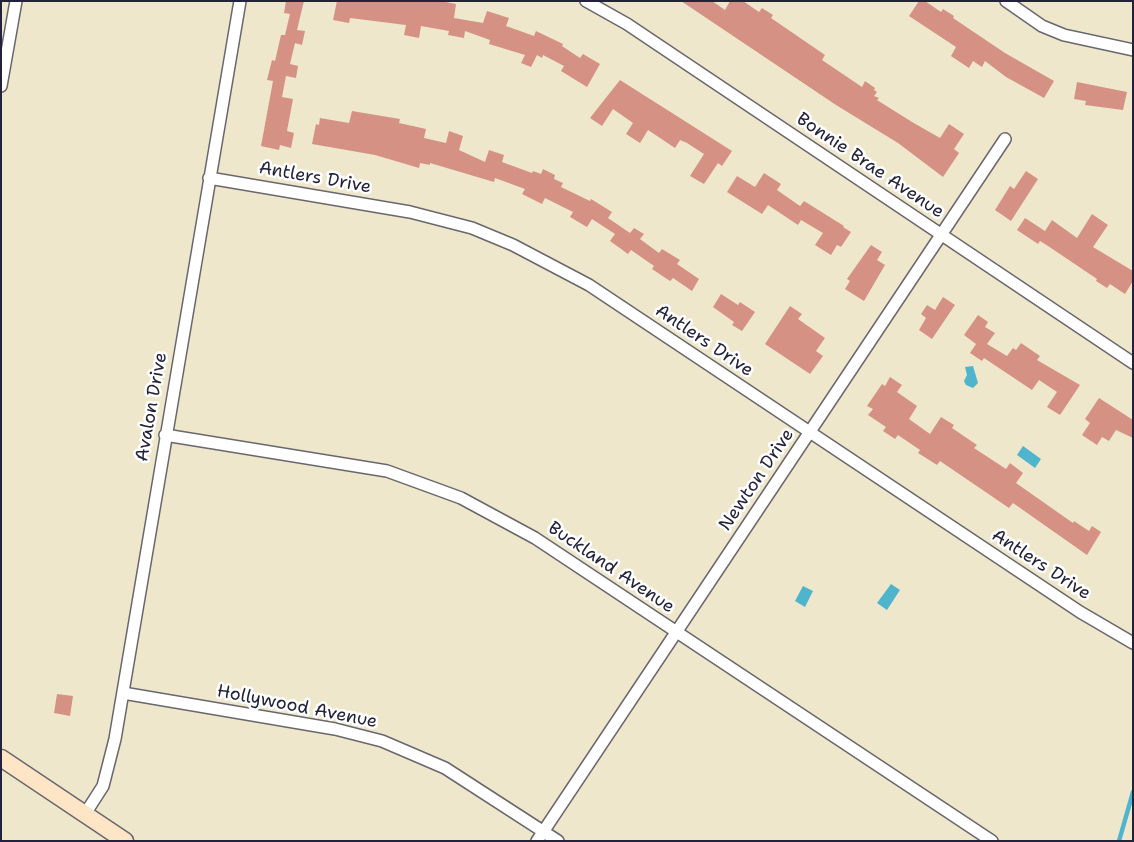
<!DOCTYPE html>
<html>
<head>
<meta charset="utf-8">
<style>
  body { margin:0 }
  #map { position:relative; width:1134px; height:842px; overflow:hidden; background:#eee7cb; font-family:"Shantell Sans",sans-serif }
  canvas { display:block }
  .frame { position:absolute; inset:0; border:2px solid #22223b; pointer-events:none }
</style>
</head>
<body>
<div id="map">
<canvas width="1134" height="842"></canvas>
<div class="frame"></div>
</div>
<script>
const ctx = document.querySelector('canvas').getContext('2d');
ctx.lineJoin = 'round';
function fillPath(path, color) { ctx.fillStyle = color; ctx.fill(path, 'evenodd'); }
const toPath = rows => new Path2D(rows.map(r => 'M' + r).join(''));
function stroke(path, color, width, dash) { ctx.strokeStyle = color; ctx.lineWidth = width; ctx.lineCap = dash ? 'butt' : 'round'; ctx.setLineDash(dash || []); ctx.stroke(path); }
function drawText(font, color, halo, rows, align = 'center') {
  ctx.font = font + ' "Shantell Sans",sans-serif'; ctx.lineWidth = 5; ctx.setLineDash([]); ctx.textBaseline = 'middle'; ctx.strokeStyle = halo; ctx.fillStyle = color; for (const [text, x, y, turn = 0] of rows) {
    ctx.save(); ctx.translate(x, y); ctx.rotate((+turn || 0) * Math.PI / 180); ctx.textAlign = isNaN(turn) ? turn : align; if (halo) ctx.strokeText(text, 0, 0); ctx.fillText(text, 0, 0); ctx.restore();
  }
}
fillPath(toPath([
  [973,366,978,383,973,388,966,385,964,381,967,375,965,367],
  [1023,446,1041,459,1035,468,1017,455],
  [891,584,900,590,887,610,877,603],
  [803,586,813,591,805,607,795,601]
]), '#4eb5cc');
stroke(toPath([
  [1119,841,1133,792]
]), '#4eb5cc', 4.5);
fillPath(toPath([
  [286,1,304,1,297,30,305,31,302,45,295,43,290,64,298,66,296,78,286,76,282,97,293,99,287,131,294,133,291,148,280,145,279,150,261,146,273,81,267,80,272,60,275,61,281,35,285,35,290,14,284,13],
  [337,1,441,1,456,4,454,18,483,23,487,11,509,18,506,26,534,36,536,31,563,44,562,46,580,58,583,54,600,64,587,87,561,71,564,66,543,55,542,58,537,55,531,67,521,63,525,55,489,44,490,40,465,31,464,38,448,35,449,31,421,26,419,38,404,35,406,25,350,18,349,23,333,20],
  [681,1,712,1,725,10,730,1,743,1,759,12,762,8,773,15,771,18,825,55,822,60,862,87,865,81,875,88,874,90,877,92,874,96,879,98,877,100,912,122,940,138,949,124,964,134,954,149,959,153,943,177,898,143,836,105],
  [919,1,925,1,941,12,943,9,954,16,953,18,1005,53,1054,81,1044,98,1006,77,985,61,982,67,973,61,969,68,951,56,956,47,909,16],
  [620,80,732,151,722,166,718,163,704,184,690,176,704,154,687,143,680,140,675,148,648,130,640,143,626,134,633,123,613,109,602,126,590,118],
  [1077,82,1127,92,1123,110,1085,105,1086,101,1074,99],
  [352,111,400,119,399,123,426,129,424,138,446,143,449,131,463,136,459,150,485,162,489,150,504,155,502,162,532,173,533,171,541,174,543,169,555,175,554,179,563,183,561,187,590,201,591,199,612,212,608,218,630,233,634,228,644,234,640,239,659,253,662,249,680,260,677,264,699,279,692,291,673,278,670,281,652,269,654,266,631,250,628,254,610,241,615,234,592,219,587,227,570,217,573,212,545,198,542,204,522,194,525,189,495,178,494,182,430,163,430,165,420,163,419,168,375,155,312,144,316,124,319,125,320,118,349,123],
  [1026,171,1038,179,1011,221,995,210,1010,186,1014,189],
  [764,173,781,184,777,190,800,206,804,201,844,226,843,227,851,232,841,247,837,245,831,255,815,245,823,233,801,220,798,225,768,205,762,214,727,192,737,176,755,187],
  [1092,214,1108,225,1093,247,1133,271,1133,281,1125,294,1110,284,1107,288,1096,281,1097,279,1048,246,1040,241,1038,244,1017,230,1025,218,1045,231,1052,220,1077,238],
  [871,245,882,252,877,260,885,265,864,301,845,289,850,281,847,279],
  [721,294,738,305,740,302,755,312,742,331,732,325,734,322,713,307],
  [943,297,955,305,932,339,919,330,926,318,921,314,927,305,935,310],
  [790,306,802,314,798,319,825,338,816,351,823,356,810,374,765,344],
  [978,315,988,322,985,327,995,333,987,344,1007,356,1013,348,1016,350,1021,343,1040,356,1037,360,1080,385,1060,415,1047,407,1057,392,1039,380,1032,390,984,358,982,361,970,353,976,344,964,335],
  [890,377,902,385,897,392,917,406,909,419,930,434,941,417,954,425,952,428,977,445,974,448,1006,469,1010,463,1023,473,1016,483,1073,523,1074,521,1089,531,1092,526,1101,532,1087,555,1013,503,1009,508,940,461,937,465,918,453,920,450,898,435,895,439,883,431,886,427,868,415,873,409,867,406,882,384,885,386],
  [1099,398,1133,420,1133,438,1116,430,1109,441,1102,437,1097,445,1082,435,1090,423,1085,419],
  [57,694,73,696,70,716,54,713]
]), '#d59284');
const minor = toPath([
  [586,1,627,24,1133,363],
  [1006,1,1042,26,1064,35,1133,50],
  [1,86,16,1],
  [209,178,410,212,472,228,513,245,589,285,1080,612,1133,643],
  [165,435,387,471,461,498,535,538,992,841],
  [123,693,335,729,382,741,445,768,558,841],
  [85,814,103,786,115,739,240,1],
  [537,841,1005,139]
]);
const secondary = toPath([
  [1,758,125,841]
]);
stroke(minor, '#69676d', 14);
stroke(secondary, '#69676d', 19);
stroke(minor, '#fff', 11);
stroke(secondary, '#fde5c5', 16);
drawText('18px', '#22223b', '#fff', [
  ["Bonnie Brae Avenue",870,166,34],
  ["Antlers Drive",315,178,10],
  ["Antlers Drive",704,341,34],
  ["Avalon Drive",152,407,-80],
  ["Newton Drive",757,480,-56],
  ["Antlers Drive",1041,565,33],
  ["Buckland Avenue",611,568,34],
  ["Hollywood Avenue",297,707,11]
]);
</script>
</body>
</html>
